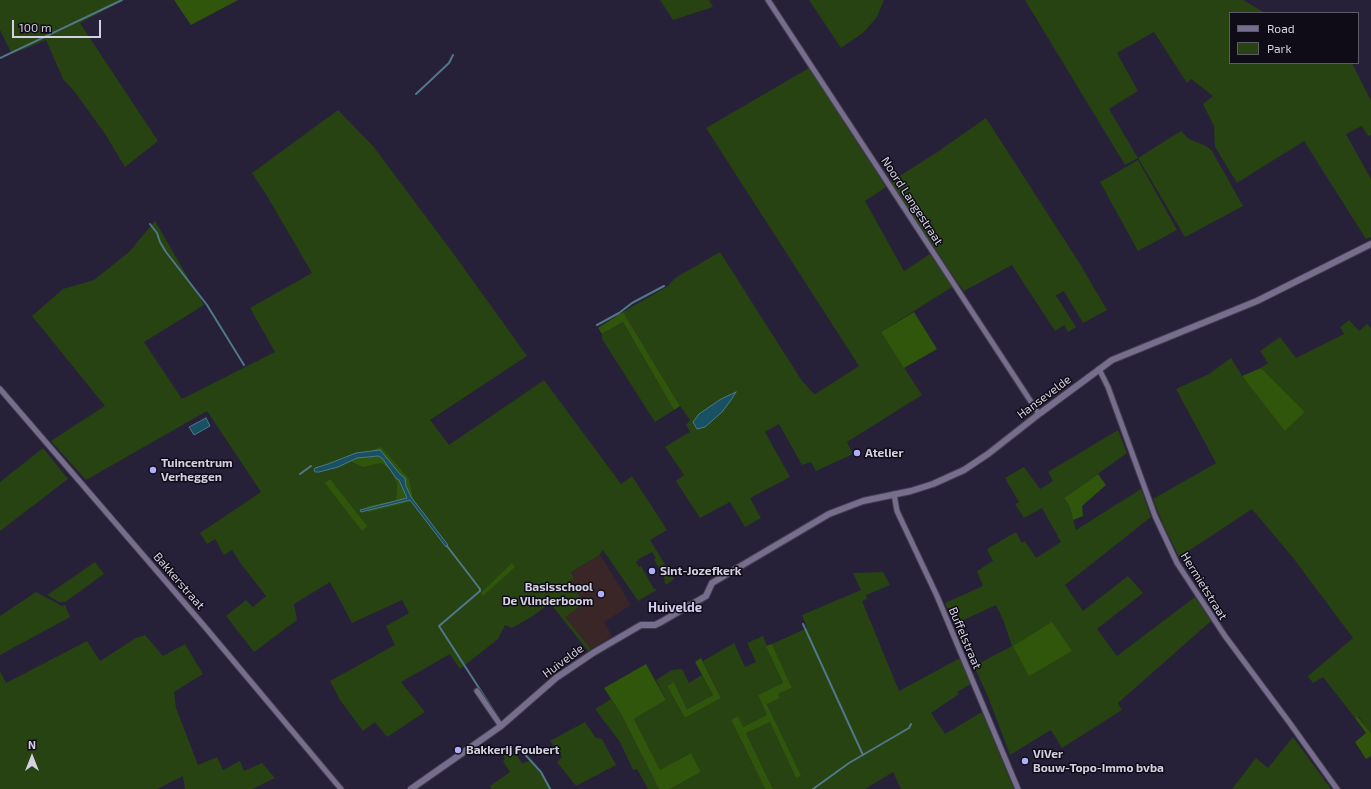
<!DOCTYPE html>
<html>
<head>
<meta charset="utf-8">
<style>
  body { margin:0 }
  #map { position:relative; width:1371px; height:789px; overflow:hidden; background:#272039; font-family:"Exo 2",sans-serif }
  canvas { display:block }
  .legend { position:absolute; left:1229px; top:12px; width:130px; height:52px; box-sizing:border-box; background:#0f0c17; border:1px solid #5e5a68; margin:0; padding:5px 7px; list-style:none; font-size:12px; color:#d4d0e1 }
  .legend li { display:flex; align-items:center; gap:8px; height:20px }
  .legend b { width:20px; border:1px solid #5e5a68 }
  .north { position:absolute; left:12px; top:737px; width:40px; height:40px; -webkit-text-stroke:3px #0f0c17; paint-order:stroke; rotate:0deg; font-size:11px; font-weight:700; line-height:16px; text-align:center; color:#d4d0e1 }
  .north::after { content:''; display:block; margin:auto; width:14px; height:18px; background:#d4d0e1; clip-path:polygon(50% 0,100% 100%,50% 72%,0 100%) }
  .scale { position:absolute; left:12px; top:20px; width:89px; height:18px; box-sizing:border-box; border:2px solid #d4d0e1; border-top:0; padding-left:5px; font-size:12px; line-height:14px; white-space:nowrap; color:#d4d0e1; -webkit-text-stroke:3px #0f0c17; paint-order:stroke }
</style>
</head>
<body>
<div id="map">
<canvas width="1371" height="789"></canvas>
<ul class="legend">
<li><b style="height:5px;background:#766e8c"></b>Road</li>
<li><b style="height:11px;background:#274311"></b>Park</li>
</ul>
<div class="north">N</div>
<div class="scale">100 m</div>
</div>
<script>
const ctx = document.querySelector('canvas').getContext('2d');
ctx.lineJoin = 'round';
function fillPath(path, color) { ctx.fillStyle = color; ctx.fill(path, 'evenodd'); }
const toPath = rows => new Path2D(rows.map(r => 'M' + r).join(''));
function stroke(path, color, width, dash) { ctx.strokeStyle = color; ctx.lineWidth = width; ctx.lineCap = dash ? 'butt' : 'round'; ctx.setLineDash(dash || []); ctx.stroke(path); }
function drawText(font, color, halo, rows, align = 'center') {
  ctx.font = font + ' "Exo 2",sans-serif'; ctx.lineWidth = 3; ctx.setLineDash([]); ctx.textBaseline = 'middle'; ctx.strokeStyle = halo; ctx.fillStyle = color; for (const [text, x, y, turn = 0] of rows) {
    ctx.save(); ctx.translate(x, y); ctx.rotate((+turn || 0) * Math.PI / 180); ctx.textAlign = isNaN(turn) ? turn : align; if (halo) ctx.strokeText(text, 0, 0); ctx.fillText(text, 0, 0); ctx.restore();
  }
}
fillPath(toPath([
  [599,553,631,605,604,622,612,636,591,649,565,617,584,604,570,581,571,572,598,556]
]), '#3a2627');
fillPath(toPath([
  [0,0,124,0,80,23,158,141,125,167,105,134,75,92,63,79,46,40,12,54,0,30],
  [660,0,709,0,713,7,673,20],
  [809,0,884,0,877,17,863,33,841,48],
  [1025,0,1243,0,1265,13,1230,13,1230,63,1352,63,1371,101,1371,135,1368,136,1362,126,1346,134,1371,179,1371,237,1366,239,1304,141,1237,183,1215,147,1214,126,1203,104,1213,96,1191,79,1187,83,1154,32,1117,53,1138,91,1109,109,1138,158,1181,131,1189,139,1206,146,1212,151,1243,206,1185,237,1138,158,1125,165],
  [809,68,886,187,865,201,904,271,930,254,952,287,881,332,922,395,847,442,853,454,816,471,811,462,802,465,779,424,765,432,790,477,750,498,761,518,745,527,730,502,700,518,676,481,684,475,665,447,690,432,686,425,690,420,680,406,623,312,668,286,675,278,720,252,802,381,813,393,815,394,859,366,706,128],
  [338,110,373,146,453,253,527,356,430,420,434,425,449,445,544,380,621,484,632,476,667,530,650,540,674,579,666,585,664,581,665,580,654,559,656,558,652,552,639,559,636,562,639,567,641,566,654,589,656,589,657,590,638,601,603,550,598,556,571,572,574,579,570,581,584,604,565,617,591,649,588,651,550,603,533,616,512,628,505,625,498,639,460,669,450,654,401,682,425,712,387,737,375,722,363,731,340,700,330,681,395,645,386,626,409,613,402,600,352,623,330,582,294,604,297,620,254,652,226,616,246,600,253,607,266,596,241,564,232,550,224,555,215,539,207,544,200,533,261,492,207,411,86,480,51,441,105,406,32,316,63,289,94,280,129,252,155,221,204,305,144,342,182,399,275,352,250,308,312,273,267,196,252,173],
  [381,463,409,479,414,501,368,506,396,500,397,484,390,470],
  [986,118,1080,264,1107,310,1083,323,1064,291,1055,296,1057,297,1076,327,1068,332,1064,325,1055,331,1012,265,964,291,958,283,890,182,936,153],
  [1138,160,1177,230,1138,251,1100,182],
  [1349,320,1359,331,1367,324,1371,328,1371,733,1358,716,1355,718,1323,677,1313,683,1308,676,1353,638,1294,559,1252,509,1179,557,1163,524,1153,499,1216,463,1176,389,1209,374,1231,358,1242,376,1286,430,1305,412,1261,368,1268,363,1260,351,1280,337,1296,358,1344,334,1340,327],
  [623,322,674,410,655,422,602,339,602,334],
  [1118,430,1127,453,1064,498,1070,507,1076,530,1141,489,1151,517,1065,585,1083,611,1128,576,1143,593,1097,629,1117,656,1195,597,1211,621,1118,703,1122,710,1062,748,1051,730,1010,755,989,699,974,666,1012,646,1004,622,996,605,955,624,945,603,983,586,977,571,993,561,987,549,1016,532,1022,543,1025,541,1036,558,1061,542,1042,508,1024,518,1015,504,1019,502,1005,478,1024,467,1040,489,1053,481,1048,472],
  [43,448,68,479,0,531,0,482],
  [95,562,104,574,65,602,59,602,47,595],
  [883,572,890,585,866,595,867,599,862,601,899,691,960,658,971,684,957,692,959,694,931,713,945,734,982,712,1014,789,901,789,893,772,865,789,773,789,746,733,770,721,796,778,800,776,767,703,779,698,778,694,792,688,772,644,807,628,802,615,861,590,853,573],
  [36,592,62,606,65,605,70,617,0,655,0,616],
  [145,635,163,656,185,644,203,674,174,692,176,708,198,765,217,757,223,770,240,761,244,771,262,763,275,778,252,789,185,789,183,776,157,789,0,789,0,671,6,683,87,641,100,661,136,638],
  [763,636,783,684,758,695,767,715,743,727,731,720,765,789,670,789,701,772,691,753,660,771,634,719,666,700,656,680,672,670,682,669,689,683,702,675,713,695,687,709,674,682,667,686,685,718,721,698,703,661,734,643,745,667,756,662,747,643],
  [611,699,621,714,659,789,648,789,637,769,633,770,620,742,595,709],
  [585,722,596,738,602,739,616,765,576,786,557,762,562,757,550,741],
  [1293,737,1331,789,1232,789,1256,758,1268,768],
  [510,751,513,756,516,754,522,763,530,761,548,782,552,789,491,789,490,786,510,772,503,761,505,759,503,756]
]), '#274311');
fillPath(toPath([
  [174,0,238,0,191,25],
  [623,312,680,406,674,410,623,322,602,334,598,328],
  [914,312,937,349,904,368,881,332],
  [1261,368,1305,412,1285,431,1242,376],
  [381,447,409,479,414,501,368,512,367,506,396,500,397,484,390,470,381,463,363,467,348,460,354,456],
  [1098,474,1106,485,1082,506,1083,516,1073,520,1070,507,1064,498],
  [330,479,367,526,362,531,325,483],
  [512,563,515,567,483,596,481,593],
  [1052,622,1072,651,1029,676,1013,646],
  [772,644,792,688,778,694,780,698,767,704,801,776,796,778,770,722,746,733,773,789,765,789,731,720,738,716,743,727,767,715,758,695,783,683,766,646],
  [701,658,721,698,685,718,667,686,674,682,687,709,713,695,695,662],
  [646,664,666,700,634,719,660,770,691,753,701,772,670,789,659,789,621,714,604,688],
  [1357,716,1371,733,1371,756,1366,759,1355,742,1366,733,1355,718]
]), '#2f560b');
const water = toPath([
  [736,392,731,400,722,412,705,427,697,429,693,422,699,414,721,399,736,392],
  [206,418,210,426,194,435,189,427,206,418],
  [380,450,400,474,405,478,406,486,411,497,448,545,446,547,410,500,361,512,360,510,407,498,399,480,396,478,382,458,378,456,357,458,338,467,319,472,315,472,314,470,315,468,328,464,356,453,380,450]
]);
fillPath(water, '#185164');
stroke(water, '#50778a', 1);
stroke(toPath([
  [0,58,122,0],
  [416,94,449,63,453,55],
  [150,224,157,233,160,242,166,252,207,305,244,365],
  [597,325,619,313,632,303,664,286],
  [300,474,311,466],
  [447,546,480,589,480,591,439,626,499,719],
  [803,624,863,755],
  [520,749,541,772,550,789],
  [813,789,849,763,909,728,911,724]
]), '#50778a', 2);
const minor = toPath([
  [768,0,1039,414],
  [1099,369,1108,387,1155,516,1177,563,1225,636,1289,722,1337,789],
  [0,389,205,627,341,789],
  [894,494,897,511,937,596,1018,789],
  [477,691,501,726]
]);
const tertiary = toPath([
  [411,789,501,726,556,678,593,653,641,625,655,625,661,622,706,596,712,583,829,514,863,501,911,491,933,484,964,470,988,454,1039,414,1112,360,1257,301,1371,244]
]);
stroke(minor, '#433d51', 7);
stroke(tertiary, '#433d51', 8);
stroke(minor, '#766e8c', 5);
stroke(tertiary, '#766e8c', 6);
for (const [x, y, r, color] of [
  [857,453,4,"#afaefa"],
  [153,470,4,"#afaefa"],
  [652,571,4,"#afaefa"],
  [601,594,4,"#afaefa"],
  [458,750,4,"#afaefa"],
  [1025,761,4,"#afaefa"]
]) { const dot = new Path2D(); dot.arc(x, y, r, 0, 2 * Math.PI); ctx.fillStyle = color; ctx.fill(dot); stroke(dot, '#0f0c17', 1.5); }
drawText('12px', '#d4d0e1', '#0f0c17', [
  ["Noord Langestraat",912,201,57],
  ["Hansevelde",1044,397,-37],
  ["Bakkerstraat",179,581,49],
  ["Hermietstraat",1204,586,58],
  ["Buffelstraat",965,638,67],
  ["Huivelde",563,661,-36]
]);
drawText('bold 12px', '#d4d0e1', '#0f0c17', [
  ["Atelier",865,453],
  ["Tuincentrum",161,463],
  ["Verheggen",161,477],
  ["Sint-Jozefkerk",660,571],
  ["Basisschool",593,587,"right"],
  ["De Vlinderboom",593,601,"right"],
  ["Bakkerij Foubert",466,750],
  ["ViVer",1033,754],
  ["Bouw-Topo-Immo bvba",1033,768]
], 'left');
drawText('bold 13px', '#d5cdee', '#0f0c17', [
  ["Huivelde",675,608]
]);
</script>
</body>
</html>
